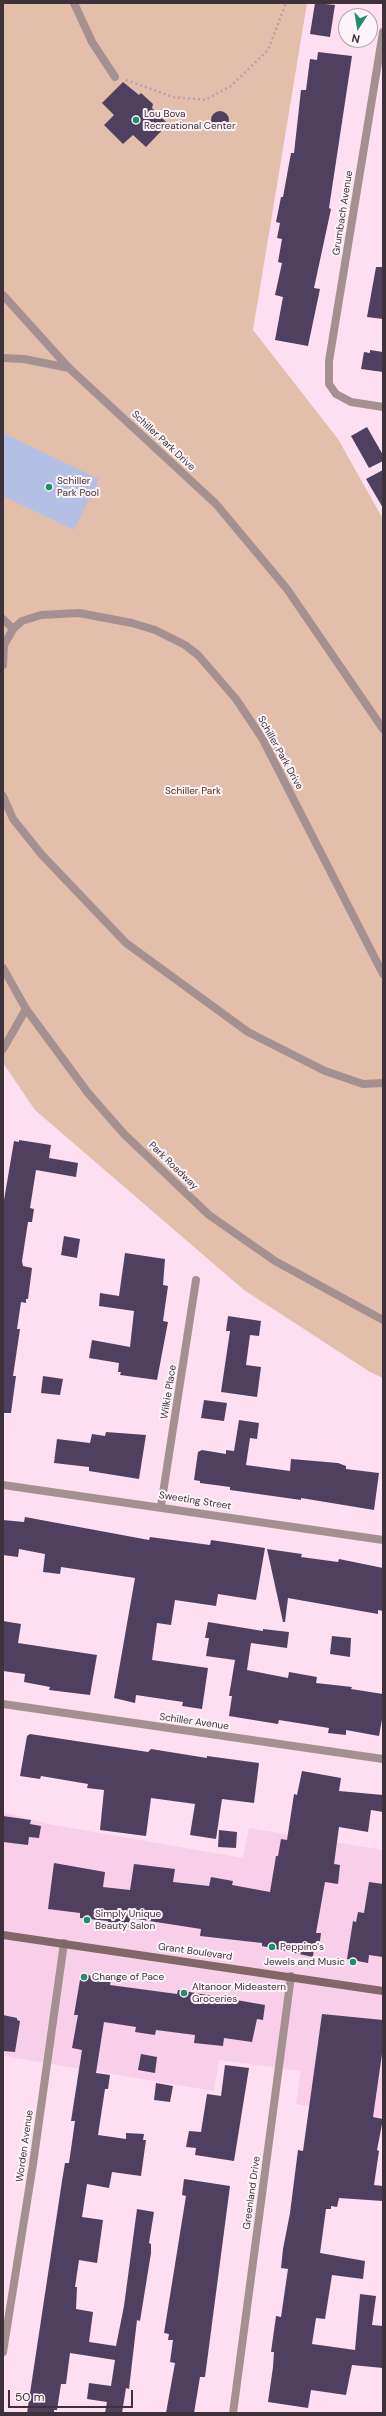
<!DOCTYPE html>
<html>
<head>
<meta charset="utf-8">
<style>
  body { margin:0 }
  #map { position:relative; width:386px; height:2416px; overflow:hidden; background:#fddff1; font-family:"DM Sans",sans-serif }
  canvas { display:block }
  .frame { position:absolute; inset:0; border:4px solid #3f313a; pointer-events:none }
  .north { position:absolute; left:338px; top:8px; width:40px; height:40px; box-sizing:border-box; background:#fcf4f8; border:1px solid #b0a6ac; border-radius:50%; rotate:192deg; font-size:11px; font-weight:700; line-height:16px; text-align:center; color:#3f313a }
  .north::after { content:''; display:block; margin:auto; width:14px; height:18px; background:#208d6c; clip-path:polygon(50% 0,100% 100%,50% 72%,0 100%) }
  .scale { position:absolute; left:8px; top:2390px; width:125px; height:18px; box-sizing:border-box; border:2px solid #3f313a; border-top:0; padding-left:5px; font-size:12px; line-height:14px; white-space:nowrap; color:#3f313a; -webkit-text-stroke:3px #fcf4f8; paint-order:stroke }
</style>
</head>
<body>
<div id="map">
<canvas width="386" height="2416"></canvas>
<div class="frame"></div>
<div class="north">N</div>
<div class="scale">50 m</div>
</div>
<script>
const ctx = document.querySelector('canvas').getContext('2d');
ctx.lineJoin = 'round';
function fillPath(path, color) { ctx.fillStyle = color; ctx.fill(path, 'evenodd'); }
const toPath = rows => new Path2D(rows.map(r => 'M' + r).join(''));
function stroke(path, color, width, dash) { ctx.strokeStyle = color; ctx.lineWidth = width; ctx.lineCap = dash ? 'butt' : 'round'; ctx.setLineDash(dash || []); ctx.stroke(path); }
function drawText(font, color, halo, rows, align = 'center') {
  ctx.font = font + ' "DM Sans",sans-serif'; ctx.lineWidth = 4; ctx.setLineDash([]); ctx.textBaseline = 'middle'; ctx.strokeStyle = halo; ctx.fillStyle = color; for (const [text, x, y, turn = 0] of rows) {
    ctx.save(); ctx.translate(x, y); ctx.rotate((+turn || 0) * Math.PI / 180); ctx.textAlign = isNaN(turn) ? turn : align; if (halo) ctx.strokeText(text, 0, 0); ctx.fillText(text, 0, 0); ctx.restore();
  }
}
fillPath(toPath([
  [3,1812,48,1824,243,1858,249,1828,383,1850,383,2118,296,2104,301,2071,219,2060,214,2091,3,2056]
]), '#f9cee8');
fillPath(toPath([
  [3,3,307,3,253,330,338,439,383,519,383,1378,370,1372,244,1290,35,1110,3,1063]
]), '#e3beaa');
fillPath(toPath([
  [3,433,99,479,74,530,3,496]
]), '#b4bfe5');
fillPath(toPath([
  [315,3,335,5,330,37,310,34],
  [318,52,352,56,329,208,331,209,314,288,320,289,308,346,275,340,283,297,275,295,282,263,278,262,282,239,277,238,280,223,276,222,281,197,283,197,291,153,294,153,301,90,306,90,310,59,317,60],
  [123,82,139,95,141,93,153,104,152,108,168,124,146,147,133,135,123,144,104,125,114,115,102,103],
  '211 120a9 9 0 1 1 18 0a9 9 0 1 1-18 0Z',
  [376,267,383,267,383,319,367,317],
  [370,350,383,352,383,372,361,369,364,352,370,353],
  [367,427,383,455,383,461,369,468,351,436],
  [383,470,383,508,366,479],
  [19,1140,51,1145,49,1158,78,1163,76,1177,36,1170,30,1208,34,1209,32,1222,28,1222,22,1261,23,1266,32,1268,28,1299,26,1299,26,1303,21,1302,17,1329,20,1329,13,1376,16,1376,11,1413,3,1413,3,1206,14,1141,19,1142],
  [64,1236,80,1239,77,1258,61,1255],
  [125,1253,165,1259,163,1285,168,1286,163,1321,168,1322,157,1380,120,1375,121,1372,118,1372,119,1363,89,1358,92,1340,130,1347,134,1311,99,1306,100,1293,119,1296],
  [228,1316,261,1321,259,1336,250,1335,246,1365,261,1367,257,1397,221,1392,230,1331,226,1331],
  [43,1376,63,1379,60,1395,41,1393],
  [204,1400,227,1403,224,1421,201,1418],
  [239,1420,259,1423,257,1439,250,1438,246,1465,290,1471,291,1459,338,1463,346,1466,346,1469,379,1473,374,1510,301,1498,301,1500,230,1490,230,1487,200,1483,200,1481,194,1480,198,1452,202,1450,226,1454,226,1450,234,1451],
  [106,1432,146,1435,139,1479,89,1471,89,1467,54,1463,57,1439,90,1443,92,1434,105,1436],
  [25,1517,149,1540,150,1537,210,1545,211,1540,265,1548,256,1600,218,1594,216,1606,175,1600,171,1625,157,1623,152,1660,208,1668,202,1709,182,1706,183,1702,136,1695,135,1703,114,1698,135,1578,61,1567,60,1574,43,1572,45,1554,19,1549,18,1557,3,1555,3,1520,24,1522],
  [267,1549,302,1554,301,1557,338,1562,339,1559,383,1568,383,1611,378,1610,378,1614,288,1598,285,1622,283,1622],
  [3,1621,21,1624,18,1643,97,1655,90,1695,49,1690,50,1687,24,1682,25,1674,3,1671],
  [208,1622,263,1631,263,1629,289,1632,287,1648,251,1643,247,1670,288,1678,289,1672,317,1677,316,1683,352,1687,351,1689,383,1694,383,1714,379,1736,346,1730,346,1735,328,1733,329,1728,279,1720,278,1724,229,1716,232,1696,229,1696,235,1660,206,1656,209,1638,205,1638],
  [332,1636,351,1638,350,1657,330,1654],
  [30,1734,148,1752,151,1749,207,1758,207,1756,259,1763,254,1803,222,1799,216,1839,190,1835,195,1804,151,1798,146,1836,100,1830,104,1790,87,1788,88,1784,41,1776,40,1779,20,1776,27,1736],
  [302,1771,341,1778,339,1791,383,1795,383,1812,371,1810,368,1832,339,1827,334,1864,340,1865,338,1884,325,1882,316,1933,321,1933,319,1948,314,1947,313,1957,262,1946,262,1943,200,1936,201,1929,130,1918,129,1927,108,1924,108,1921,80,1918,80,1913,48,1909,54,1863,105,1872,103,1887,130,1890,134,1864,175,1869,173,1882,209,1886,211,1877,233,1881,232,1885,270,1892,276,1856,278,1856,281,1839,287,1840,294,1794,297,1795],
  [3,1816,31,1820,30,1824,41,1826,39,1838,29,1837,28,1845,3,1842],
  [219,1830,237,1832,236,1848,218,1847],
  [369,1882,383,1884,383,1957,369,1955,368,1963,347,1959,353,1921,356,1922,358,1912,364,1913],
  [81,1974,111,1979,110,1985,177,1994,178,1990,265,2005,263,2020,257,2019,252,2042,224,2038,223,2046,194,2043,195,2035,156,2030,155,2035,135,2032,136,2027,104,2022,96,2073,110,2075,108,2089,105,2089,98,2135,126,2139,126,2133,144,2134,143,2140,146,2140,141,2176,112,2172,109,2188,87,2184,82,2217,103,2220,97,2263,79,2260,75,2287,77,2287,76,2309,93,2312,89,2342,116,2346,124,2306,137,2209,154,2212,149,2243,151,2244,151,2253,140,2321,137,2320,129,2389,126,2388,122,2413,105,2413,107,2402,87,2399,89,2383,111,2386,115,2360,70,2353,66,2384,61,2384,57,2410,54,2410,54,2413,27,2413,62,2181,65,2163,69,2163,75,2121,71,2121,82,2050,72,2048,78,2015,74,2015],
  [322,2014,383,2020,383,2047,373,2117,383,2119,377,2150,379,2151,374,2185,383,2186,383,2201,339,2198,337,2207,331,2206,331,2209,326,2209,320,2253,365,2261,363,2279,332,2275,325,2319,316,2318,312,2344,355,2350,360,2294,376,2296,372,2325,383,2326,383,2368,352,2365,346,2395,311,2390,308,2408,268,2402,273,2367,274,2352,271,2352,276,2316,281,2317,288,2269,281,2268,283,2249,290,2213,298,2150,303,2151],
  [3,2015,17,2018,17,2020,20,2021,15,2052,3,2051],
  [141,2054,157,2057,155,2073,138,2070],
  [225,2065,249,2068,234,2161,195,2155,196,2148,186,2147,189,2131,201,2132,207,2094,221,2096],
  [156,2083,173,2086,170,2102,154,2100],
  [184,2179,230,2186,205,2377,200,2377,194,2413,166,2413,175,2363,170,2362,173,2340,168,2340,169,2334,164,2333,186,2196,182,2195]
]), '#4f405f');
stroke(toPath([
  [126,80,173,97,205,100,231,86,268,50,286,3]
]), '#b79fae', 2.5, [2, 3]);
stroke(toPath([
  [74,3,92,42,115,77],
  [3,295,69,368,216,504,287,589,383,729],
  [3,358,24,359,69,368],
  [3,619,13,629],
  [3,665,4,645,13,629,22,621,41,615,79,613,132,623,155,630,185,645,198,655,236,699,262,738,383,974],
  [3,796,13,819,42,855,126,943,248,1032,325,1071,363,1084,383,1083],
  [3,968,26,1009,88,1093,124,1134,209,1215,275,1261,383,1320]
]), '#a59091', 8);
stroke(toPath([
  [383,32,329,361,329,384,336,394,351,402,383,407],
  [3,1049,26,1009],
  [3,1485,383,1540],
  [161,1506,196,1280],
  [3,1704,383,1759],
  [3,2352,33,2164,64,1943],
  [233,2413,291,1976]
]), '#a59091', 8);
stroke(toPath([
  [3,1935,383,1991]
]), '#836667', 8);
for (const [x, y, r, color] of [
  [136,120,4,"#208d6c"],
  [49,487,4,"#208d6c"],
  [87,1920,4,"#208d6c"],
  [272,1947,4,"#208d6c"],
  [353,1962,4,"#208d6c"],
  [84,1977,4,"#208d6c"],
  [184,1993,4,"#208d6c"]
]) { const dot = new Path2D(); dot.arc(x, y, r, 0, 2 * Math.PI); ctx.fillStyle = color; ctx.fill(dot); stroke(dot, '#fcf4f8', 1.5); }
drawText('10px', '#3f313a', '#fcf4f8', [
  ["Lou Bova",144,114],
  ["Recreational Center",144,126],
  ["Schiller",57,481],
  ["Park Pool",57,493],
  ["Simply Unique",95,1914],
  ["Beauty Salon",95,1926],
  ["Peppino's",280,1947],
  ["Jewels and Music",345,1962,"right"],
  ["Change of Pace",92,1977],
  ["Altanoor Mideastern",192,1987],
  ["Groceries",192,1999]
], 'left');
drawText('10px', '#3f313a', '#fcf4f8', [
  ["Grumbach Avenue",343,213,-81],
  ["Schiller Park Drive",163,441,43],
  ["Schiller Park Drive",280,753,61],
  ["Park Roadway",173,1166,44],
  ["Wilkie Place",169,1392,-81],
  ["Sweeting Street",195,1501,9],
  ["Schiller Avenue",194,1722,8],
  ["Grant Boulevard",195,1952,8],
  ["Worden Avenue",25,2146,-82],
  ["Greenland Drive",252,2193,-82]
]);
drawText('10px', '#5c2b08', '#fcf4f8', [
  ["Schiller Park",193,791]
]);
</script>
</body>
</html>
